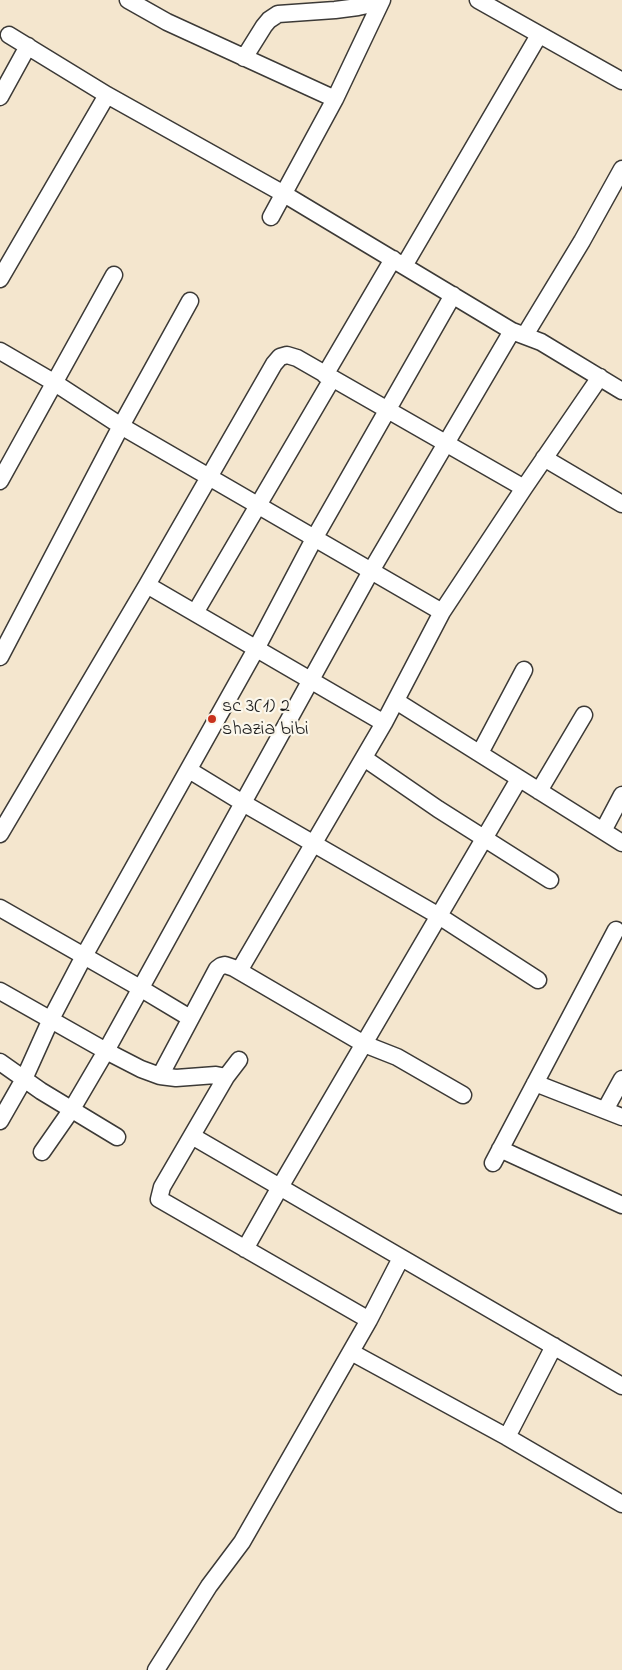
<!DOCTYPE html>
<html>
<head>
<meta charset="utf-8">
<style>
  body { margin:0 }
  canvas { display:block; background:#f4e6ce }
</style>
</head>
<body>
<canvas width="622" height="1670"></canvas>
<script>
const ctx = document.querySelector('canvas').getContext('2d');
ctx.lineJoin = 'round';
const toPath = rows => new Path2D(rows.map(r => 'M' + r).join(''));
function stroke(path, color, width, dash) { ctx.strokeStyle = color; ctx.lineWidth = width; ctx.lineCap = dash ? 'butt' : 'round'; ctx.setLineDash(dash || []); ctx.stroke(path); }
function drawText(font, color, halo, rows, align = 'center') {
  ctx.font = font + ' "Indie Flower",sans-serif'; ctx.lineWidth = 4.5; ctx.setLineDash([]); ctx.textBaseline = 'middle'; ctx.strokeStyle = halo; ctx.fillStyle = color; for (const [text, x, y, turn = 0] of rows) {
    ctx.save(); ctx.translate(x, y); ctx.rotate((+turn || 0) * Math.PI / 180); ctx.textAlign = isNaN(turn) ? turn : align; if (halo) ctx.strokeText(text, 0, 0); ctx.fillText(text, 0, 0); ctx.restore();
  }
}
const minor = toPath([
  [128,0,167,22,335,99],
  [478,0,622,81],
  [9,35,107,95,284,194,512,331,541,342,622,391],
  [244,58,264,26,269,20,278,14,335,10,358,7,381,2],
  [0,97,28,46],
  [271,217,335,99,382,0],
  [404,266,539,35],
  [0,279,107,95],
  [525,335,582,241,622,169],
  [0,351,55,383,121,426,442,612],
  [325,375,393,259],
  [544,458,622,504],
  [0,481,114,275],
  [147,585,384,723],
  [195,613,332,379],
  [0,657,121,426,190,301],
  [396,701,622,843],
  [480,753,524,670],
  [364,758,438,809,550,880],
  [189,770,243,803,439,916,538,980],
  [539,791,584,715],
  [603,831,622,795],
  [0,834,147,585,274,364,280,357,287,355,297,358,524,488],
  [0,908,140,988,190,1018],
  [239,971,384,723,442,612,524,488,600,377],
  [0,991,106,1051,141,1069,160,1076,176,1078,216,1075,226,1077],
  [239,1060,226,1077,162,1187,159,1199,369,1320],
  [0,1062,41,1091,117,1137],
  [160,1076,217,969,221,966,225,965,234,968,364,1044,397,1057,463,1095],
  [535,1083,622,1117],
  [605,1110,622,1079],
  [0,1121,24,1079,51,1019,84,956,256,649,315,537,453,295],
  [192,1136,622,1386],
  [500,1149,622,1205],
  [42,1152,72,1109,106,1051,371,571,512,331],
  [493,1163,616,930],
  [245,1249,280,1187,519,779],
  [351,1352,507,1437,622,1504],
  [507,1437,554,1346],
  [156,1670,209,1586,242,1542,369,1320,401,1258]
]);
stroke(minor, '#3c3a37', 19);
stroke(minor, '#fff', 16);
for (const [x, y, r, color] of [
  [212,719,5,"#c8321e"]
]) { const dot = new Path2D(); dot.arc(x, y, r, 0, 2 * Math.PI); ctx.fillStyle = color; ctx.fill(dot); stroke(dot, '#fbf7ec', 2); }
drawText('20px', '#1c1c1c', '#fbf7ec', [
  ["sc 3(1) 2",222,708],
  ["shazia bibi",222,731]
], 'left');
</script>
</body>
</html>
